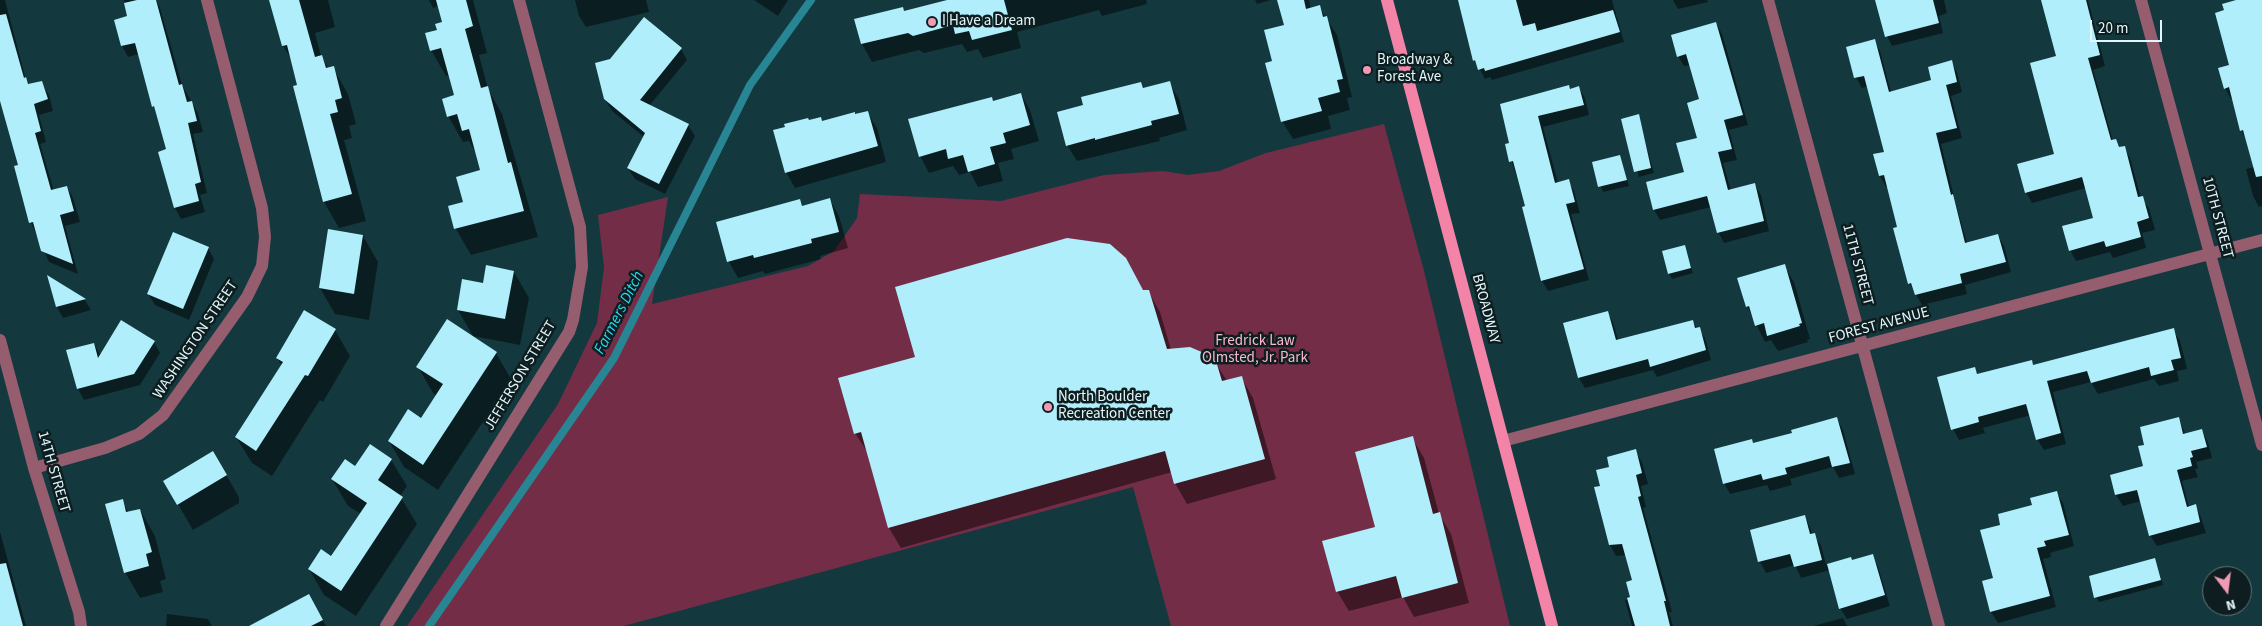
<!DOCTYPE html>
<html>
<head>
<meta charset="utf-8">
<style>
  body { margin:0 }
  #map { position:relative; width:2262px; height:626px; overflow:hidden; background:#13393f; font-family:"Source Sans 3",sans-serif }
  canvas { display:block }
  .north { position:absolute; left:2202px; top:566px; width:50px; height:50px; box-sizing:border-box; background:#0e1e20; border:1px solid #637578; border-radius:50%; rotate:165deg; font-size:14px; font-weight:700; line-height:20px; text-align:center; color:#e2f7fb }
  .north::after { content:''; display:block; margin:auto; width:18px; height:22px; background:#f09ab4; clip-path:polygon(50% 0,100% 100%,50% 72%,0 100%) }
  .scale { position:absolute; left:2090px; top:20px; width:72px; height:22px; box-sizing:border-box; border:2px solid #e2f7fb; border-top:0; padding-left:6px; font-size:15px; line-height:18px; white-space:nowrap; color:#e2f7fb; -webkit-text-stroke:4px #0e1e20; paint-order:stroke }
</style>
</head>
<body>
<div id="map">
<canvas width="2262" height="626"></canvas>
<div class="north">N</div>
<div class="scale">20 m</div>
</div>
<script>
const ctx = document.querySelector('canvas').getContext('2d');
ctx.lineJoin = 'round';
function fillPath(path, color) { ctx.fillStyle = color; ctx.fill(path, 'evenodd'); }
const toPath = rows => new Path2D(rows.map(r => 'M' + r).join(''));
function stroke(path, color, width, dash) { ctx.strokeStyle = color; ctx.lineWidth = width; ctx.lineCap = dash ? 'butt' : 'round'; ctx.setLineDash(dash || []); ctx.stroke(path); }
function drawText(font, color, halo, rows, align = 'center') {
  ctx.font = font + ' "Source Sans 3",sans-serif'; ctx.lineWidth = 5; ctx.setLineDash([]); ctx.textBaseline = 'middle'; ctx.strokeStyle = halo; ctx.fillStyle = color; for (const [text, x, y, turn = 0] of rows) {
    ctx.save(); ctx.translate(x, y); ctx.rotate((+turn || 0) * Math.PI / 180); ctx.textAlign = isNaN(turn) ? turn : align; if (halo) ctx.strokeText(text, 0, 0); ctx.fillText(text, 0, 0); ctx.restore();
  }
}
fillPath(toPath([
  [1384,124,1424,271,1510,626,1171,626,1133,487,624,626,407,626,558,404,597,323,604,267,598,215,668,197,652,304,808,266,834,251,857,218,860,194,1001,201,1104,175,1163,171,1188,175,1219,171,1266,153]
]), '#742d47');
fillPath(toPath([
  [0,0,5,0,26,80,30,85,42,84,49,95,53,111,39,115,46,142,40,144,54,191,67,187,73,198,80,222,65,226,78,274,49,262,31,223,19,166,0,94],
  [124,0,156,0,160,8,182,85,198,113,203,132,193,134,207,193,200,195,205,212,181,219,175,208,168,150,139,54,128,57,122,46,129,17],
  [271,0,328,0,335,27,315,33,321,56,329,69,333,68,348,94,356,124,349,126,352,138,344,140,366,221,339,228,324,202,295,87,299,86,293,62,283,46],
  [429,0,473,0,487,53,479,55,488,89,502,114,538,237,471,255,456,229,450,207,464,203,482,171,478,156,469,141,463,142,448,116,456,96,450,75,446,76,431,50,438,31,444,23,439,6,433,8],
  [575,0,646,0,649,12,586,27,579,16],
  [754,0,788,0,778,16],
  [948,0,1146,0,1147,4,1102,16,1099,10,1017,32,1021,48,983,58,978,49,967,52,962,44,924,53,919,50,872,62,862,44,856,20,904,12],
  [1255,0,1271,0,1257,4],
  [1278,0,1309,0,1311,9,1319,7,1337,35,1352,97,1347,98,1350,110,1328,116,1331,129,1293,139,1282,121,1273,62,1285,26],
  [1459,0,1612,0,1624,42,1492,80,1490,77,1485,79,1475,60],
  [1673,0,1707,0,1708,2,1678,9],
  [1876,0,1944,0,1947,13,1939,16,1943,33,1892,46,1887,36],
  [2043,0,2088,0,2105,66,2093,70,2113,141,2115,141,2120,148,2124,147,2130,158,2141,198,2149,208,2155,230,2142,233,2146,248,2113,258,2110,252,2076,261,2070,250,2094,219,2086,188,2032,203,2026,192,2055,154,2057,57],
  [2262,2,2262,206,2259,207,2253,196,2246,169,2254,167,2247,141,2241,130,2233,98,2231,99,2225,88,2231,65],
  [1716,23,1722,34,1748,125,1729,130,1737,160,1723,163,1731,191,1755,185,1761,195,1769,231,1724,243,1718,232,1711,207,1660,220,1654,210,1647,183,1685,173,1698,139,1701,100,1690,65,1684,66,1678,56],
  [1874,40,1880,51,1891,92,1933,81,1951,62,1957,72,1962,92,1951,96,1962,138,1941,144,1955,201,1967,243,1998,235,2004,246,2011,272,1965,285,1967,294,1922,305,1910,284,1895,229,1898,228,1888,186,1886,187,1880,176,1875,155,1886,152,1868,86,1862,88,1856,78],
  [681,49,687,60,649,106,688,125,695,136,665,194,635,179,628,168,644,137,612,111,605,99],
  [1141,83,1145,89,1169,83,1179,99,1187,130,1159,138,1160,141,1077,161,1067,145,1085,106],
  [1569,86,1571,90,1579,88,1585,98,1589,115,1543,127,1558,183,1568,181,1574,191,1580,213,1571,214,1589,280,1548,291,1542,281,1527,207,1506,145,1510,144,1501,105],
  [1021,94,1030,110,1039,141,1011,149,1014,159,998,163,1003,181,978,187,970,172,959,175,953,166,929,173,920,156,992,98,994,102],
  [867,112,877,128,886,162,795,188,786,172,822,122],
  [1638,116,1654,173,1639,177,1622,120],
  [1620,156,1629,186,1603,192,1593,163],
  [799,200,803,207,830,200,839,216,848,248,820,256,821,259,765,274,763,271,738,278,729,262,718,222],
  [363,236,378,262,369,320,335,314,320,288],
  [1684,247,1693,273,1672,279,1669,274],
  [208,248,214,259,189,320,155,305,148,294],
  [1784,266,1794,282,1810,339,1807,340,1808,342,1778,351,1771,340,1765,342,1747,306],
  [514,272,529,298,520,345,473,336,458,310,484,284],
  [49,278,85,300,91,310,63,318,57,307],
  [1143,291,1148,291,1160,312,1171,350,1215,362,1227,381,1241,377,1253,398,1276,479,1187,504,1175,483,1172,472,901,548,889,528,868,453,855,433],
  [1607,312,1613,322,1618,340,1693,322,1705,338,1711,360,1657,377,1653,370,1585,388,1579,378],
  [335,330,350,356,323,402,320,400,272,476,252,463,236,437,282,366,277,358],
  [2173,330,2180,341,2187,369,2177,371,2179,381,2159,386,2154,379,2098,394,2091,382,2053,392,2066,444,2044,450,2037,439,2031,415,1983,428,1985,433,1959,440,1953,429,1974,368,1978,375,2031,361,2034,366],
  [154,342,160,353,140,385,84,400,78,389,94,344,101,356],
  [496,353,511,379,438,490,404,467,389,441,421,420,437,396,433,393,418,367],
  [2178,418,2186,435,2202,431,2208,442,2212,458,2196,462,2198,468,2195,469,2198,477,2182,481,2189,507,2195,506,2201,517,2206,533,2157,546,2150,535,2141,501,2123,506,2116,495,2111,476,2145,467,2146,446],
  [1837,419,1843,430,1855,474,1839,478,1833,467,1790,479,1792,485,1770,491,1767,485,1730,494,1724,483,1754,445,1793,434],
  [1412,438,1424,458,1439,514,1451,534,1469,603,1414,617,1403,597,1349,611,1337,591,1376,528],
  [370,446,391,460,407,486,400,496,417,524,356,616,324,595,309,569,332,558,361,514,348,506,332,479,356,467],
  [1635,451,1642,462,1648,484,1641,486,1646,507,1643,508,1672,612,1669,612,1673,626,1632,626,1625,600,1632,598,1633,581,1626,555,1616,556,1610,545,1595,488,1601,486,1611,468],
  [215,456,239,497,239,503,193,530,165,482],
  [2056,492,2063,503,2074,546,2050,553,2051,557,2043,559,2056,607,1998,623,1991,612,1983,582,1995,579,2002,526],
  [122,501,129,513,140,510,155,536,166,579,160,581,163,592,140,598,125,572],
  [1805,516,1813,535,1821,545,1826,565,1851,558,1852,561,1872,556,1878,567,1890,606,1847,619,1840,608,1830,570,1801,578,1795,565,1766,573,1760,562,1751,531],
  [0,532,26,626,0,626],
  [2155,560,2163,585,2099,602,2096,597],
  [308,596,326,626,263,626],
  [167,614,208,619,212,626,166,626],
  [1843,618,1847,626,1813,626]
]), '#0007');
stroke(toPath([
  [429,626,614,358,750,85,811,0]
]), '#288593', 8);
fillPath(toPath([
  [137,0,156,0,179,85,182,84,187,102,192,101,197,121,188,123,201,182,195,184,199,201,174,208,158,152,166,149,154,106,152,107,135,43,121,46,114,20,127,16,124,3],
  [269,0,299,0,315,57,322,55,326,68,334,66,342,98,335,100,338,112,330,114,352,194,323,202,293,86,297,85,287,45,282,46],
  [436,0,466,0,473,26,465,29,481,88,488,86,508,163,511,162,524,211,454,229,448,206,463,202,456,177,480,170,469,129,462,131,457,114,447,117,442,99,454,95,441,48,430,51,425,33,437,30,435,24,442,22],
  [947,0,1004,0,1012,30,972,40,969,31,955,34,953,25,913,36,908,33,861,44,854,19,903,7,904,11],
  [1277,0,1304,0,1306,9,1320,5,1323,17,1327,16,1343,79,1337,80,1340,92,1318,98,1322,111,1281,122,1265,63,1272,61,1264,30,1284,25],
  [1458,0,1516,0,1523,26,1535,23,1537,31,1613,10,1620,32,1485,71,1484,68,1478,70,1475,60,1473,61],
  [1875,0,1933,0,1939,23,1885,37],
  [2041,0,2086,0,2100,55,2088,58,2111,140,2116,139,2119,147,2125,146,2138,197,2143,196,2149,218,2137,222,2141,237,2106,247,2104,241,2069,251,2062,226,2093,218,2082,177,2025,193,2017,164,2054,154,2030,63,2056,56],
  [2236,0,2262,0,2262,176,2256,177,2243,130,2240,131,2229,87,2224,89,2218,68,2229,65,2215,13,2224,10,2222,4],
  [6,14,24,78,26,77,28,84,42,81,48,99,34,104,41,131,35,133,51,190,67,186,74,211,60,215,73,264,41,251,33,222,29,223,14,166,18,165,0,101,0,15],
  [644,17,682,48,640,100,689,124,659,184,627,168,645,133,604,99,595,63,610,59],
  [1716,22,1743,115,1724,120,1732,149,1718,152,1728,190,1755,183,1764,221,1717,233,1707,196,1653,210,1646,182,1684,172,1676,143,1697,138,1687,103,1699,99,1686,54,1677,57,1671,35],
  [1875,39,1889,92,1931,80,1928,67,1952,60,1957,82,1946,85,1957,128,1936,133,1951,195,1953,194,1965,243,1998,234,2006,262,1960,274,1962,283,1915,295,1911,283,1908,284,1893,228,1897,227,1884,175,1879,176,1873,154,1884,152,1864,76,1854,78,1846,47],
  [1170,81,1179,114,1151,121,1152,125,1095,140,1095,138,1066,146,1057,112,1083,105,1081,97,1141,82,1143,88],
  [1569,85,1570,89,1579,86,1584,105,1538,116,1555,183,1569,179,1575,202,1566,204,1584,269,1541,281,1522,207,1525,206,1513,161,1509,162,1505,144,1509,143,1500,104],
  [1021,93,1030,125,1003,133,1006,143,990,147,995,164,968,172,963,155,948,159,946,149,919,157,908,119,992,97,993,101],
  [868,111,878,146,785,173,773,130,785,127,784,124,808,118,809,120,821,117,822,121,855,112,855,114],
  [1639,114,1651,168,1634,172,1621,119],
  [1620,155,1627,180,1598,187,1592,162],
  [830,198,839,232,811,239,812,243,754,258,753,255,727,262,716,222,800,199,802,206],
  [328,229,363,235,354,294,319,288],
  [173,232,209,247,183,309,147,294],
  [1067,238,1110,244,1126,258,1143,290,1149,290,1167,349,1190,347,1204,353,1216,361,1222,381,1242,376,1265,459,1174,484,1165,451,888,528,861,432,854,434,838,378,915,357,895,287],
  [1685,245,1691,268,1668,274,1662,251],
  [1785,264,1802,323,1799,324,1800,326,1767,336,1764,323,1755,326,1749,306,1746,307,1737,278],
  [486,265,514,271,505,319,457,310,462,279,483,283],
  [47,275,86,299,56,307],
  [304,310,336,329,308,376,305,375,256,451,235,437,283,362,276,358],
  [1608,311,1616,340,1693,320,1695,328,1700,327,1706,350,1650,367,1648,359,1578,378,1563,323],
  [447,319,497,352,423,465,388,441,408,409,421,418,443,384,416,367],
  [121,320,155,341,134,374,77,389,66,350,94,343,98,358],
  [2174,328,2181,358,2171,360,2174,370,2151,376,2149,367,2091,383,2087,371,2047,381,2061,433,2036,440,2026,404,1978,417,1979,422,1951,430,1937,377,1975,367,1977,374,2032,360,2033,365],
  [1837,417,1850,463,1832,467,1829,456,1785,468,1787,474,1763,480,1761,474,1723,484,1714,449,1752,439,1753,443,1792,433,1791,430],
  [2179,417,2183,434,2202,429,2207,447,2191,451,2193,457,2190,458,2192,466,2177,470,2187,507,2196,504,2200,522,2149,536,2137,490,2115,495,2110,475,2143,466,2138,446,2144,445,2140,427],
  [1413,436,1433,514,1440,512,1458,583,1402,598,1396,576,1336,592,1322,541,1375,527,1355,452],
  [370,444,392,459,378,480,403,497,341,591,308,569,321,549,331,556,367,503,331,479,345,459,355,466],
  [1636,449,1642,473,1636,475,1641,496,1638,497,1666,601,1664,601,1670,626,1635,626,1627,598,1630,597,1626,582,1632,580,1622,544,1609,545,1594,487,1600,486,1596,470,1609,467,1607,457],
  [213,451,227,475,177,505,163,481],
  [2057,491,2069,535,2044,541,2046,546,2037,548,2050,596,1990,612,1982,581,1993,578,1980,530,2000,525,1998,514,2032,505,2030,498],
  [123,499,126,512,140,509,152,552,146,554,149,566,124,573,105,504],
  [1805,515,1810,534,1815,533,1822,560,1794,567,1790,554,1758,562,1750,530],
  [1873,554,1885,595,1839,609,1827,564,1851,557,1852,560],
  [2155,558,2161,580,2094,598,2089,576],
  [6,563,23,626,0,626,0,564],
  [309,594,323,620,311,626,249,626]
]), '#afeefa');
stroke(toPath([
  [1768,0,1939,626],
  [2141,0,2262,445],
  [0,340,34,468,79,612,81,626],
  [1503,441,2262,240],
  [34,468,105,448,139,434,163,415,247,297,262,266,265,237,262,208,207,0],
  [386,626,569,332,573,320,582,267,580,227,519,0]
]), '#955d6e', 12);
stroke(toPath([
  [1387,0,1552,626]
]), '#f483a8', 12);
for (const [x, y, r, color] of [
  [932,22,5,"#f09ab4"],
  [1367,70,5,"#f09ab4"],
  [1048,407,5,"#f09ab4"]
]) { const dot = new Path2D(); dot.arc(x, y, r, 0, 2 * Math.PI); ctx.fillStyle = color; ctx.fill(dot); stroke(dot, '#0e1e20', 2); }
drawText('15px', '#e2f7fb', '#0e1e20', [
  ["I Have a Dream",942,22],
  ["Broadway &",1377,61],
  ["Forest Ave",1377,78],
  ["North Boulder",1058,398],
  ["Recreation Center",1058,415]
], 'left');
drawText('15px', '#e2f7fb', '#0e1e20', [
  ["10TH STREET",2217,218,75],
  ["11TH STREET",1857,265,75],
  ["BROADWAY",1485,309,75],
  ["FOREST AVENUE",1879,326,-15],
  ["WASHINGTON STREET",196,340,-56],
  ["JEFFERSON STREET",521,376,-59],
  ["14TH STREET",53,472,74]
]);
drawText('15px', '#fcb8cb', '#0e1e20', [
  ["Fredrick Law",1255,342],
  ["Olmsted, Jr. Park",1255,359]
]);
drawText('italic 16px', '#25def8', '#0e1e20', [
  ["Farmers Ditch",620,313,-63]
]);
</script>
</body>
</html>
